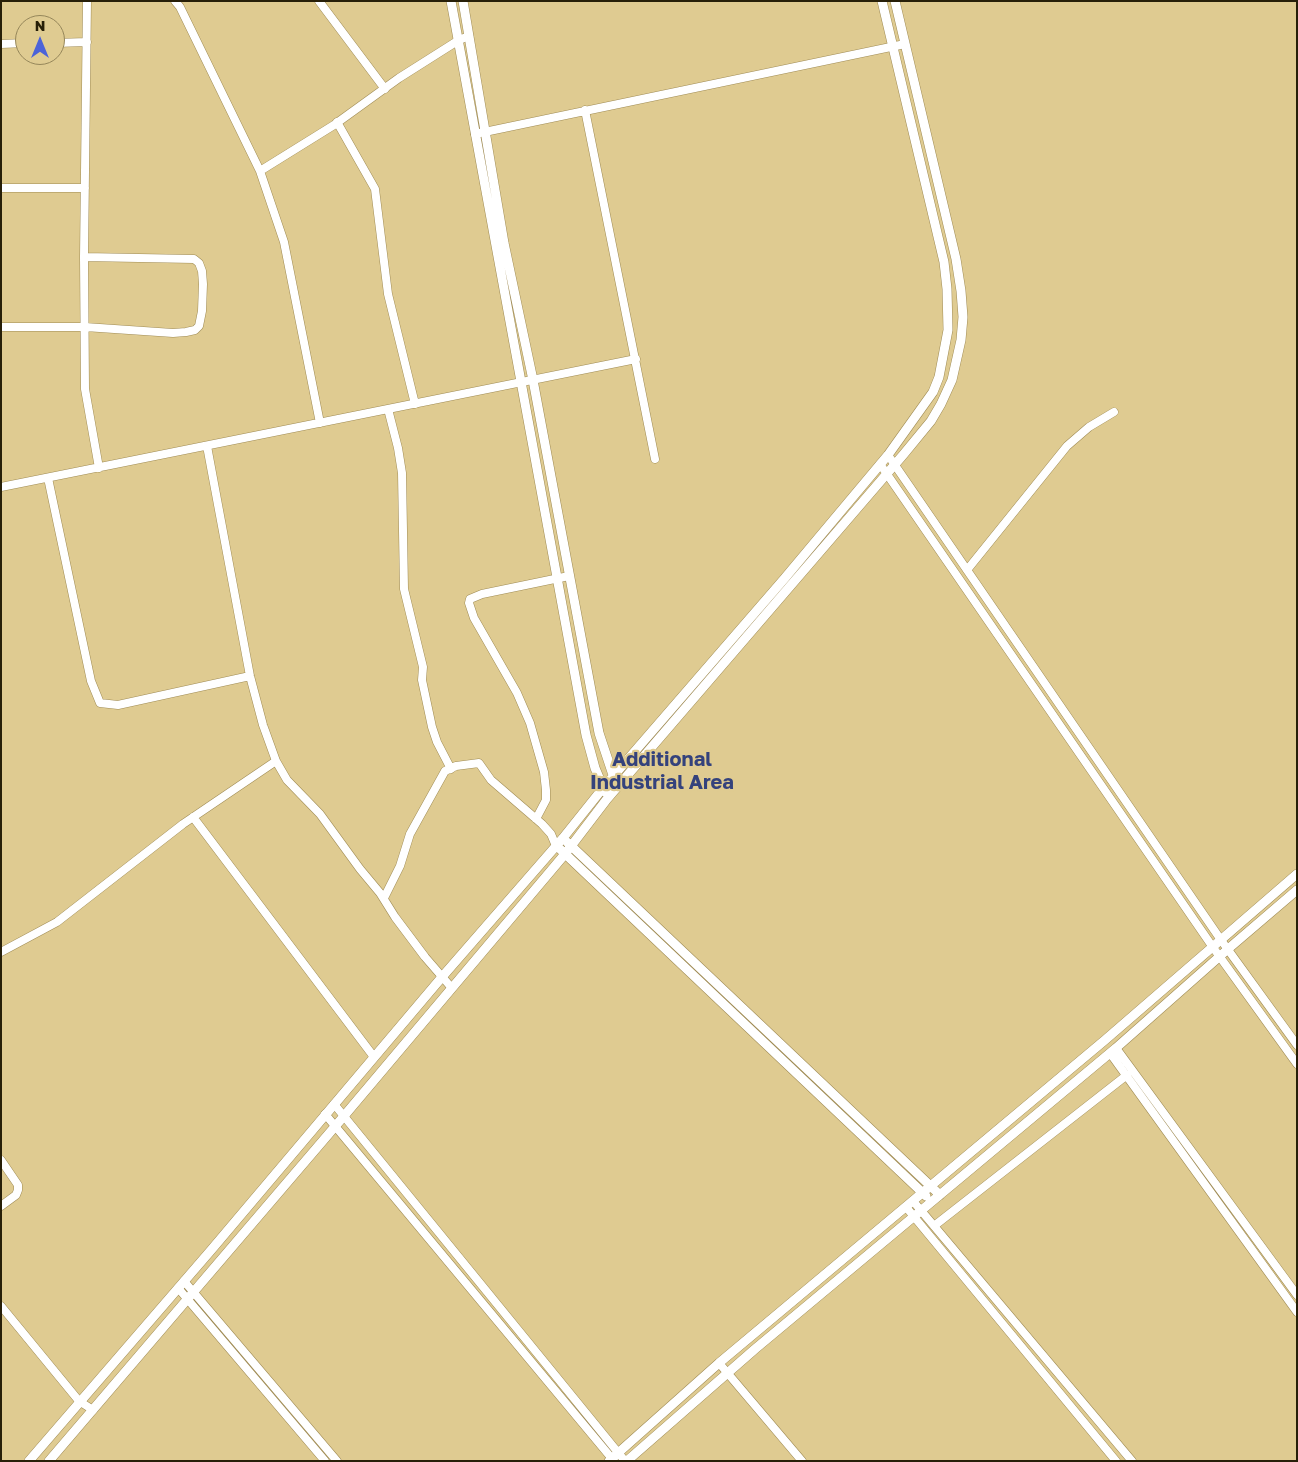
<!DOCTYPE html>
<html>
<head>
<meta charset="utf-8">
<style>
  body { margin:0 }
  #map { position:relative; width:1298px; height:1462px; overflow:hidden; background:#dfcb91; font-family:"Golos Text",sans-serif }
  canvas { display:block }
  .frame { position:absolute; inset:0; border:2px solid #271f08; pointer-events:none }
  .north { position:absolute; left:15px; top:15px; width:50px; height:50px; box-sizing:border-box; background:#dfcb91; border:1px solid #95865a; border-radius:50%; rotate:0deg; font-size:14px; font-weight:700; line-height:20px; text-align:center; color:#271f08 }
  .north::after { content:''; display:block; margin:auto; width:18px; height:22px; background:#4c63d8; clip-path:polygon(50% 0,100% 100%,50% 72%,0 100%) }
</style>
</head>
<body>
<div id="map">
<canvas width="1298" height="1462"></canvas>
<div class="frame"></div>
<div class="north">N</div>
</div>
<script>
const ctx = document.querySelector('canvas').getContext('2d');
ctx.lineJoin = 'round';
const toPath = rows => new Path2D(rows.map(r => 'M' + r).join(''));
function stroke(path, color, width, dash) { ctx.strokeStyle = color; ctx.lineWidth = width; ctx.lineCap = dash ? 'butt' : 'round'; ctx.setLineDash(dash || []); ctx.stroke(path); }
function drawText(font, color, halo, rows, align = 'center') {
  ctx.font = font + ' "Golos Text",sans-serif'; ctx.lineWidth = 4.5; ctx.setLineDash([]); ctx.textBaseline = 'middle'; ctx.strokeStyle = halo; ctx.fillStyle = color; for (const [text, x, y, turn = 0] of rows) {
    ctx.save(); ctx.translate(x, y); ctx.rotate((+turn || 0) * Math.PI / 180); ctx.textAlign = isNaN(turn) ? turn : align; if (halo) ctx.strokeText(text, 0, 0); ctx.fillText(text, 0, 0); ctx.restore();
  }
}
const minor = toPath([
  [87,1,84,257,85,389,99,468],
  [175,1,180,7,260,171,334,125,399,78,459,40,469,36],
  [319,1,385,89],
  [55,43,87,42],
  [1,44,25,43],
  [585,110,655,459],
  [337,122,375,189,388,294,415,404],
  [475,134,905,44],
  [260,171,284,242,320,423],
  [1,188,85,188],
  [1,327,85,327,173,333,186,332,195,330,199,326,202,311,203,284,202,271,199,263,194,259,84,257],
  [388,409,398,448,402,473,404,589,423,667,422,680,432,727,437,742,451,769],
  [207,446,250,676,263,725,276,761,287,780,320,814,360,869,380,893,395,917,425,957,451,987],
  [888,455,1221,940,1297,1045],
  [880,464,1212,946,1297,1064],
  [48,478,91,681,100,703,118,705,250,676],
  [1,487,636,359],
  [967,570,1067,446,1089,427,1114,412],
  [193,817,374,1057],
  [536,819,546,800,546,790,544,772,530,723,517,693,474,618,469,603,470,599,482,594,569,576],
  [384,898,400,866,410,834,445,771,456,766,479,763,491,780,542,824,551,834,556,846],
  [1,952,57,922,183,824,276,761],
  [1116,1048,1297,1295],
  [1110,1053,1297,1312],
  [334,1104,625,1461],
  [325,1114,614,1461],
  [1,1160,18,1185,18,1190,16,1195,1,1206],
  [913,1201,1132,1461],
  [906,1207,1116,1461],
  [934,1226,1127,1075],
  [184,1281,337,1461],
  [178,1288,325,1461],
  [1,1306,79,1401,93,1410],
  [719,1363,802,1461]
]);
const tertiary = toPath([
  [451,1,586,735,595,768,605,792],
  [463,1,504,243,533,380,599,733,615,781],
  [567,842,940,1195],
  [560,849,926,1196],
  [29,1461,212,1249,442,977,563,838,603,788,784,579,888,455,933,392,939,377,948,330,947,289,944,262,882,1],
  [49,1461,344,1116,565,854,607,799,903,455,931,421,941,404,952,380,961,340,963,317,961,291,956,259,895,1],
  [609,1461,719,1363,1105,1040,1297,874],
  [627,1461,755,1349,1116,1048,1228,949,1297,890]
]);
stroke(minor, '#a08c55', 9);
stroke(tertiary, '#a08c55', 10);
stroke(minor, '#fff', 8);
stroke(tertiary, '#fff', 9);
drawText('bold 20px', '#34427c', '#dfcb91', [
  ["Additional",662,760],
  ["Industrial Area",662,783]
]);
</script>
</body>
</html>
